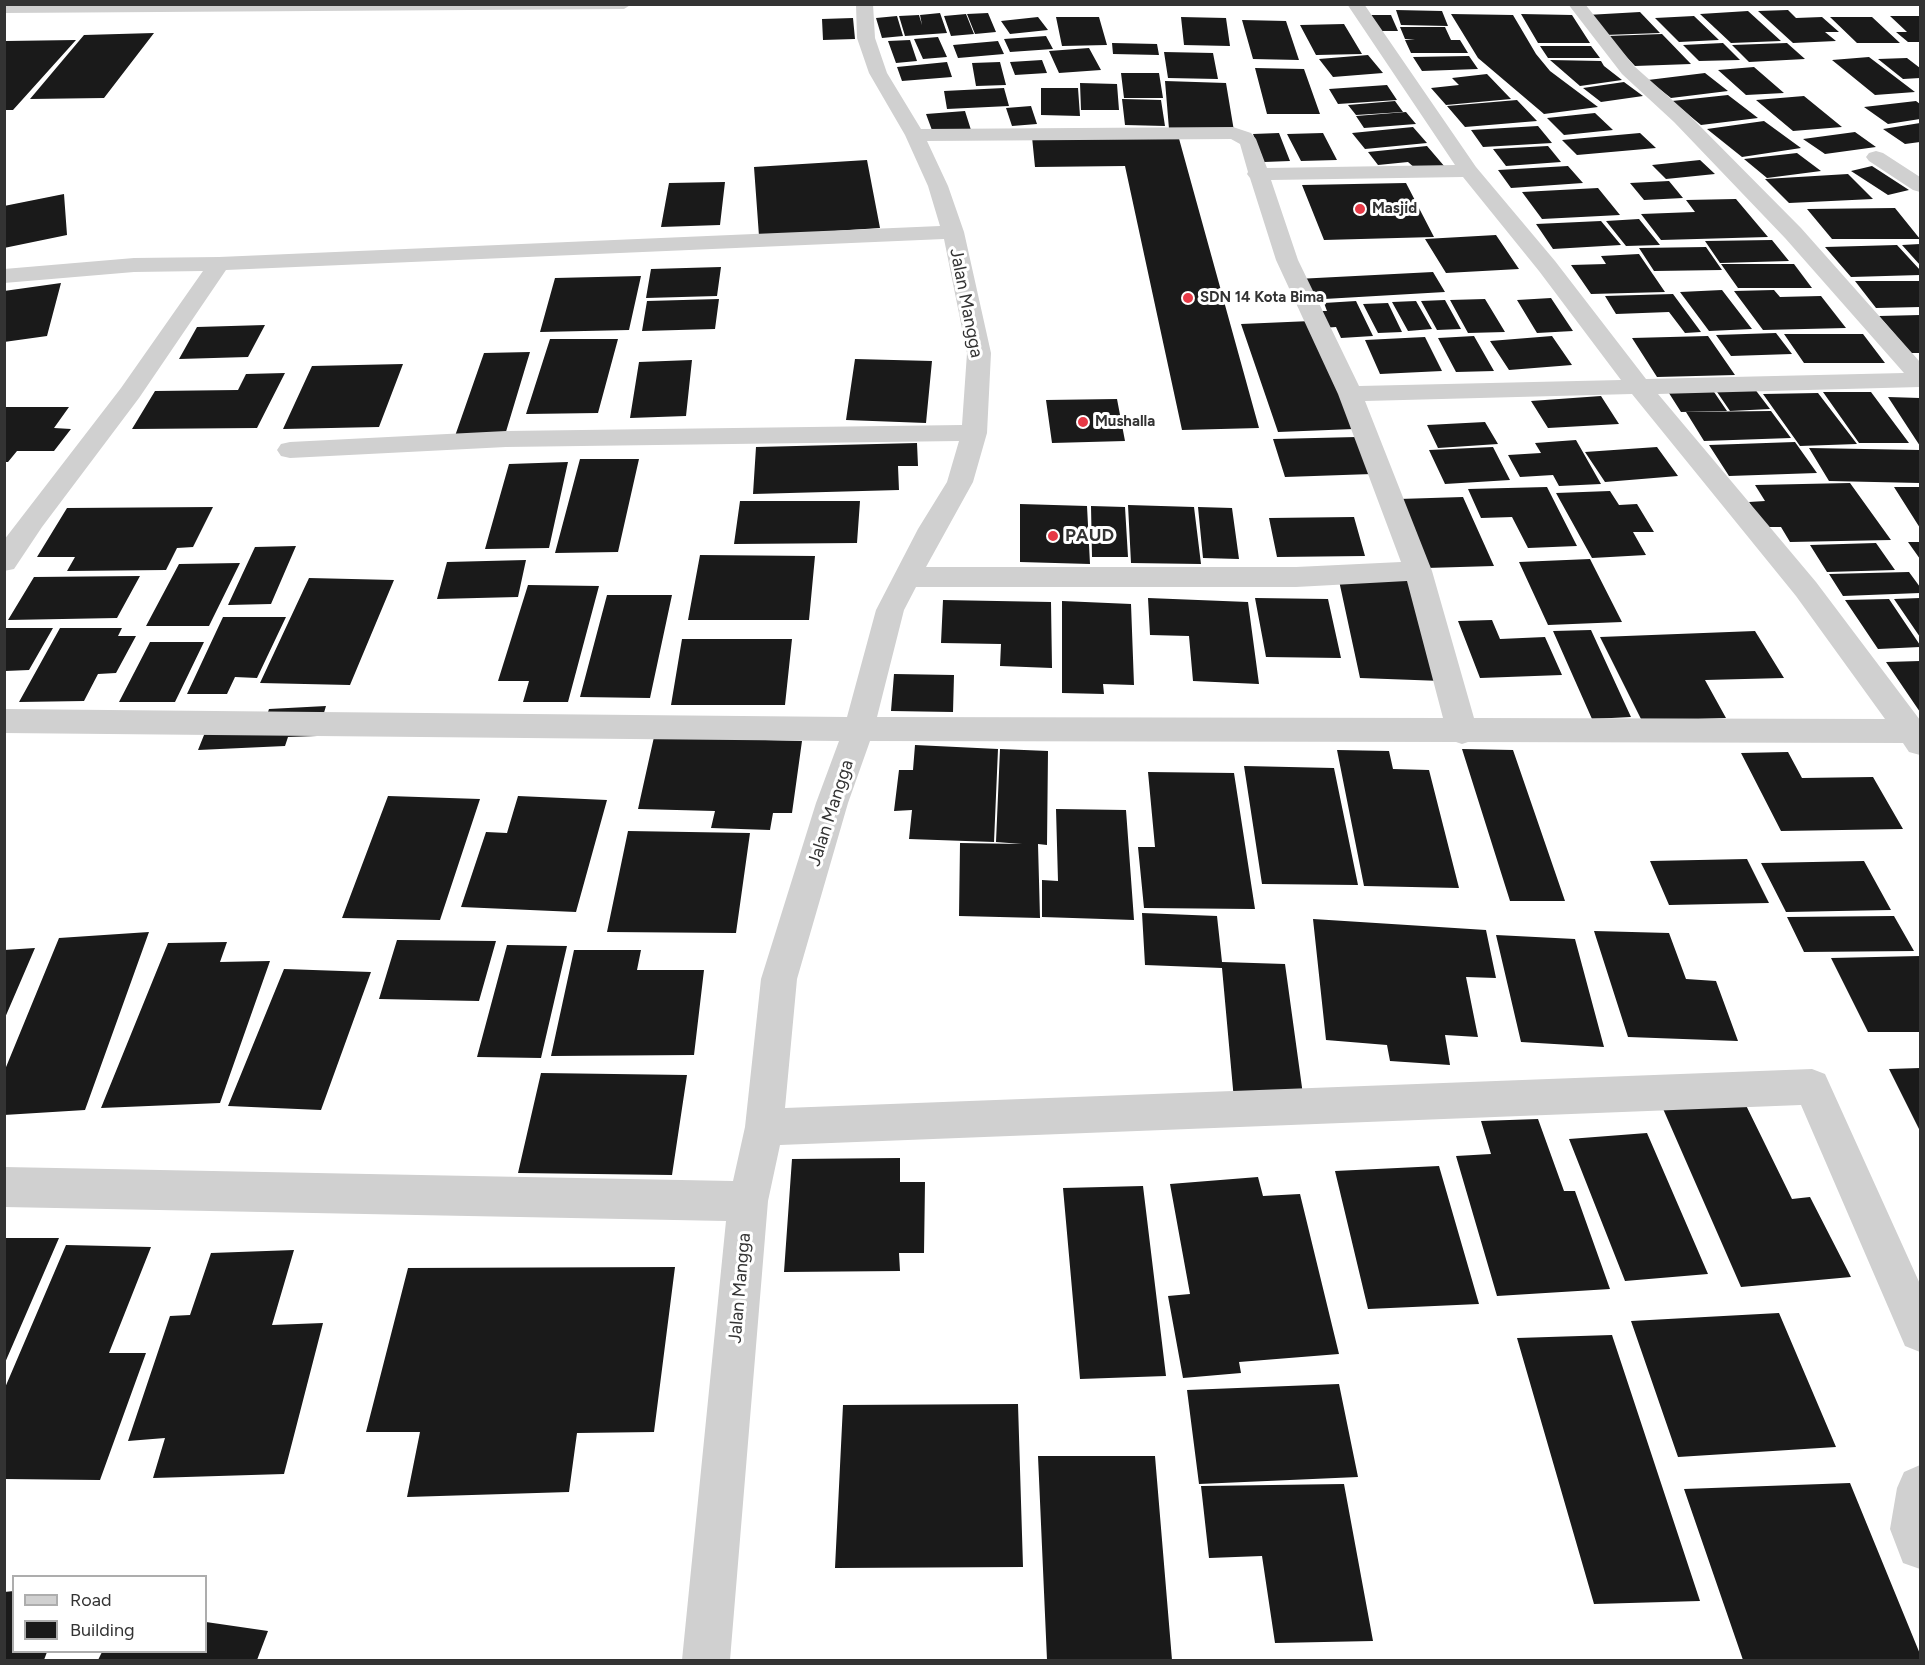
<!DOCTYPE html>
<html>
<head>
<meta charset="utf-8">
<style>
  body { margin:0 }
  #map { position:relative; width:1925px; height:1665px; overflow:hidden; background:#fff; font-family:Figtree,sans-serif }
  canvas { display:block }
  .frame { position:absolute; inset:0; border:6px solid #333; pointer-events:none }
  .legend { position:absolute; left:12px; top:1575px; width:195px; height:78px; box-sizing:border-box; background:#fff; border:2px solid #adadad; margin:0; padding:8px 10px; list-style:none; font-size:18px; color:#333 }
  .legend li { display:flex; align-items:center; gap:12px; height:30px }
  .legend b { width:30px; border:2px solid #adadad }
</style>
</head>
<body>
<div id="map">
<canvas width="1925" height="1665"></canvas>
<div class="frame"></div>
<ul class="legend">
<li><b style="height:8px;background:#d0d0d0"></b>Road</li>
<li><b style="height:16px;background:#1a1a1a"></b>Building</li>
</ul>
</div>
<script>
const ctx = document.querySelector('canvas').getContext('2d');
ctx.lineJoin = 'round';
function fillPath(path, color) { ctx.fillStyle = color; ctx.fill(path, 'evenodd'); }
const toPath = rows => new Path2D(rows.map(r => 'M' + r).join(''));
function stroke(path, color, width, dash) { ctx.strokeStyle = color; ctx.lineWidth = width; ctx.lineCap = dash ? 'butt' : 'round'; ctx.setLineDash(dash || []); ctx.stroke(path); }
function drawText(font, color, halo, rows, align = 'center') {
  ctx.font = font + ' Figtree,sans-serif'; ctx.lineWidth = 6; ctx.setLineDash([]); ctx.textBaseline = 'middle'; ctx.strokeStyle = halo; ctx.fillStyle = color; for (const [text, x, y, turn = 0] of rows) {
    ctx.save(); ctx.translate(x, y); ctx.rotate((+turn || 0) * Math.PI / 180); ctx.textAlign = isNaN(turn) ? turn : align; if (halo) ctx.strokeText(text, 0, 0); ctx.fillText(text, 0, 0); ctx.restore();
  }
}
fillPath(toPath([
  [1396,10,1442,11,1448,26,1401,25],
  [1788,10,1796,18,1822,17,1839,32,1825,32,1836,41,1793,43,1758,11],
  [1748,11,1781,41,1731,43,1700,14],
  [1640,12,1660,33,1605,35,1587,15],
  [940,13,947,33,905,36,899,16,919,15,922,25,920,15],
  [988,13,996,32,975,34,967,14],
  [966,14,974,34,951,36,944,16],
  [1451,14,1513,15,1536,54,1550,71,1598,107,1544,114,1478,58],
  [1521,14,1572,15,1590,43,1538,43],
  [1371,15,1391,15,1398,31,1378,31],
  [897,16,903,36,882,38,876,18],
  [1694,16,1719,40,1679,42,1655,18],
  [1890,16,1920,16,1920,42,1908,42,1896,32,1907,32],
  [1038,17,1048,30,1010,34,1001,21],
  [1056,17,1099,17,1107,45,1062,46],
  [1181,17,1226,18,1230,46,1184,45],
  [1830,17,1872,17,1900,43,1857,43],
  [853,18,855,39,823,40,822,19],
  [1242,20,1286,21,1299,60,1253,59],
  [1344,24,1362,54,1316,55,1300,25],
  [1400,27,1445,27,1451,40,1460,40,1468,53,1411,53,1405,40,1415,39,1405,39],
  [154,33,104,98,30,99,84,35],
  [1662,34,1691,64,1635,66,1607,36],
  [1046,36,1053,49,1010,52,1004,39],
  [938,37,947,57,923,59,914,39],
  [76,40,13,110,4,110,6,41],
  [910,40,917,61,896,63,888,41],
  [998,41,1004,54,958,58,953,45],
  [1112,43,1157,44,1159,55,1113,54],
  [1723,43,1740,60,1699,61,1683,45],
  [1787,43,1805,59,1749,62,1732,45],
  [1540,46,1591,46,1600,58,1548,58],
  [1089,48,1101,70,1059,73,1049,51],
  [1164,52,1213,53,1218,79,1168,78],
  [1368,55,1383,73,1333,77,1319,59],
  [1469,56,1478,69,1422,71,1413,57],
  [1869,57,1915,92,1875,95,1832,60],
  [1907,58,1920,68,1920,78,1903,79,1878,59],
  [1042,60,1047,73,1015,75,1010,62],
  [1550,60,1601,61,1604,66,1622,80,1580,86],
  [947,62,952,77,902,81,897,67],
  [1000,62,1006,85,976,86,972,63],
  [1754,67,1784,93,1746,95,1718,70],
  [1255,68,1304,69,1320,114,1267,114],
  [1121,73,1159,73,1163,98,1124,98],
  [1705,73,1728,91,1671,98,1648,80],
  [1487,74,1511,99,1446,105,1431,88,1459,85,1452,78],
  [1165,81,1226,83,1234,131,1169,129],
  [1624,82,1643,96,1601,102,1583,88],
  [1080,83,1117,84,1119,110,1081,110],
  [1387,85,1397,100,1338,104,1329,89],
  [1004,88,1009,106,947,109,944,91],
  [1041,88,1078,88,1080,116,1041,115],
  [1728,95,1758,118,1701,125,1672,101],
  [1804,96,1842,127,1793,131,1756,100],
  [1122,99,1161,100,1165,126,1125,125],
  [1517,100,1537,121,1465,127,1447,106],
  [1395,101,1403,112,1356,115,1348,105],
  [1916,101,1920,104,1920,119,1888,124,1864,107],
  [1031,106,1037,124,1012,126,1006,108],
  [965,111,971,130,933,133,926,114],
  [1406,112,1416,124,1364,128,1356,116],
  [1595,113,1613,130,1564,135,1547,118],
  [1764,121,1801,148,1742,157,1707,129],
  [1920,123,1920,142,1905,144,1883,129],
  [1538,126,1552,143,1483,147,1471,130],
  [1413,127,1427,143,1365,149,1352,133],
  [1855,132,1876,147,1825,154,1803,139],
  [1279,133,1290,161,1264,162,1253,134],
  [1323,133,1337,160,1301,161,1287,134],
  [1640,133,1656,148,1577,155,1562,140],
  [1178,135,1259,428,1182,430,1125,166,1035,167,1032,137],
  [1427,146,1445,167,1416,169,1408,162,1378,165,1368,152],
  [1548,146,1561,162,1506,166,1493,149],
  [1797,153,1821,171,1767,178,1744,159],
  [867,160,880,228,759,236,754,167],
  [1700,160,1715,174,1666,179,1652,165],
  [1568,166,1583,183,1511,188,1498,170],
  [1872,166,1909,190,1888,195,1851,171],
  [1848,174,1873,199,1789,203,1765,179],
  [1669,181,1683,198,1644,200,1630,183],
  [725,182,720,225,661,227,669,183],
  [1406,183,1434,237,1324,240,1302,185],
  [1598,188,1620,215,1542,219,1522,192],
  [64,194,67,235,4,248,4,206],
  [1736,199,1768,237,1661,240,1641,214,1695,212,1686,200],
  [1895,208,1920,239,1832,239,1807,209],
  [1639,219,1660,245,1626,246,1606,221],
  [1601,221,1621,245,1553,249,1536,224],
  [1496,235,1519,269,1446,273,1425,239],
  [1772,240,1789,261,1720,263,1705,241],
  [1920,244,1920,265,1902,245],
  [1897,245,1920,270,1920,275,1851,277,1825,247],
  [1706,247,1722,270,1654,271,1639,248],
  [1639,254,1665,292,1591,294,1571,265,1606,264,1601,256],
  [1721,264,1794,264,1812,288,1738,288],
  [721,267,717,296,646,298,651,269],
  [1433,272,1445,292,1307,300,1297,279],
  [641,276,629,330,540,332,555,278],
  [1855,281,1920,281,1920,307,1876,308],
  [61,283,47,336,4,342,4,291],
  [1722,290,1752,329,1709,331,1680,292],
  [1774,290,1780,297,1821,296,1846,328,1763,330,1734,291],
  [1673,294,1701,332,1685,333,1669,312,1616,314,1605,296],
  [1551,298,1573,331,1537,333,1517,300],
  [719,299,715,329,642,331,647,301],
  [1485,299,1505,332,1468,333,1450,300],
  [1445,300,1461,329,1437,330,1421,301],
  [1356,301,1373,336,1341,338,1336,327,1322,328,1315,311,1327,311,1324,303],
  [1416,301,1432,329,1408,331,1392,302],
  [1388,303,1402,332,1378,333,1363,304],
  [1920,315,1920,353,1911,353,1879,316],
  [1311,321,1354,429,1278,432,1241,324],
  [265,325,248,357,179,359,197,327],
  [1776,333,1792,354,1731,356,1716,335],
  [1784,334,1863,334,1885,363,1804,363],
  [1474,336,1494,371,1456,372,1438,338],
  [1552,336,1572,365,1509,370,1490,341],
  [1708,336,1735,375,1657,377,1632,338],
  [1425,337,1442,371,1380,374,1365,340],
  [550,339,618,339,598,413,526,414],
  [530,352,505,435,455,436,484,353],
  [855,359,932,361,926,423,846,420],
  [692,360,686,416,630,418,639,362],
  [403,364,379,427,283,429,312,366],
  [285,373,257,428,132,429,155,391,238,390,246,374],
  [1754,388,1770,409,1730,411,1715,389],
  [1712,389,1727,411,1681,412,1667,390],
  [1823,392,1871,392,1909,443,1859,443],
  [1818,393,1857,444,1800,446,1763,394],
  [1601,396,1619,424,1548,428,1531,401],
  [1888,397,1920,398,1920,446],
  [1117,399,1125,441,1052,443,1046,400],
  [4,407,69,407,54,428,71,429,54,451,17,451,8,462,4,462],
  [1771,411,1791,438,1704,441,1686,412],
  [1485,422,1498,444,1438,448,1427,425],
  [1357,437,1372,474,1285,477,1273,439],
  [1576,440,1601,484,1559,486,1553,475,1520,477,1508,455,1541,453,1535,443],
  [1795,442,1817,473,1729,476,1709,445],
  [917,443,918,466,898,466,899,490,753,494,756,447],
  [1493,447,1510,480,1445,484,1429,450],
  [1657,447,1678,476,1605,482,1585,452],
  [1809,448,1920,450,1920,483,1829,481],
  [580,459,639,459,618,552,555,553],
  [568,462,549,548,485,549,509,464],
  [1850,483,1891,540,1790,542,1781,527,1764,527,1749,502,1765,501,1755,485],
  [1547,487,1577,546,1528,548,1512,517,1481,518,1468,489],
  [1894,487,1920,487,1920,528],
  [1610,491,1619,505,1637,504,1654,532,1633,532,1646,555,1592,558,1556,493],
  [1463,497,1494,566,1426,568,1399,499],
  [740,501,860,501,857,543,734,544],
  [1020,504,1087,506,1090,564,1020,562],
  [1128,505,1194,507,1201,564,1131,563],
  [1091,506,1125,507,1128,557,1092,557],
  [213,507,193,547,177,548,166,570,67,571,75,557,37,557,67,508],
  [1198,507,1232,508,1239,559,1203,558],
  [1354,517,1365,556,1277,557,1269,518],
  [1908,542,1920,542,1920,559],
  [1876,543,1895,570,1827,572,1810,545],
  [296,546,271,604,228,605,255,547],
  [700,555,815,556,809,620,688,620],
  [1590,559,1622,622,1548,625,1519,562],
  [526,560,518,597,437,599,447,562],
  [240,563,209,626,146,626,179,564],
  [1909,572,1920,587,1920,593,1843,596,1829,574],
  [140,576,117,618,8,620,34,577],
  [1338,576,1415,578,1442,681,1360,678],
  [309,578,394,580,350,685,260,683],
  [528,585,599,586,568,702,523,702,529,681,498,681],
  [607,595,672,595,650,698,580,697],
  [1148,598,1248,602,1259,684,1193,681,1189,636,1150,635],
  [1255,598,1328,599,1341,658,1266,657],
  [1920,598,1920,637,1894,599],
  [1889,599,1920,645,1920,647,1878,649,1845,600],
  [943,600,1051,602,1052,668,1000,666,1001,644,941,643],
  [1062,601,1131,604,1134,685,1103,684,1104,694,1062,693],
  [223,617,286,617,257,678,235,677,227,694,187,694],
  [1492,620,1500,639,1545,637,1562,675,1480,678,1458,621],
  [5,628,53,628,29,670,5,671],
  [60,628,122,628,118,636,136,636,116,673,98,674,84,701,19,702],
  [1591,630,1631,717,1592,719,1553,631],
  [1755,631,1784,678,1705,680,1726,718,1642,721,1600,637],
  [682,639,792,639,785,705,671,705],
  [150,642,204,642,175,702,119,702],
  [1920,661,1920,712,1886,662],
  [894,674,954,675,953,712,891,711],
  [326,706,317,736,288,737,285,746,198,750,210,720,266,718,269,709],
  [654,737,802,741,792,813,773,813,770,830,711,828,715,811,638,809],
  [915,745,998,749,994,842,909,839,912,810,894,811,899,770,913,770],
  [1000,749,1048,751,1047,845,1038,844,1040,918,959,916,960,843,1022,844,996,842],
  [1462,749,1513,750,1565,901,1510,901],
  [1337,750,1389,751,1393,769,1429,770,1459,888,1364,886],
  [1788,752,1802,778,1873,777,1903,829,1781,831,1741,753],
  [1244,766,1334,768,1358,885,1262,884],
  [1148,772,1234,773,1255,909,1144,908,1138,847,1155,847],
  [388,796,480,799,440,920,342,918],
  [518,796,607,800,576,912,461,907,486,832,507,833],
  [1056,809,1126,810,1134,920,1042,917,1042,880,1058,881],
  [628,831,750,833,736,933,607,932],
  [1747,859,1769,903,1669,905,1650,861],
  [1864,861,1891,910,1786,912,1761,863],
  [1142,913,1217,916,1222,962,1285,964,1304,1102,1234,1100,1222,968,1145,965],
  [1894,916,1914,951,1804,952,1787,917],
  [1313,919,1486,930,1496,978,1466,977,1478,1037,1445,1035,1450,1065,1390,1061,1387,1045,1326,1040],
  [1594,931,1669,933,1686,979,1716,981,1738,1041,1628,1037],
  [149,932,85,1110,4,1115,4,1072,59,938],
  [1496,935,1575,939,1604,1047,1521,1042],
  [397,940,496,941,479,1001,379,999],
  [227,942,220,962,270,961,220,1103,101,1108,168,943],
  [507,945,567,946,541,1058,477,1057],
  [35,948,4,1020,4,950],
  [574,950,641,950,637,970,704,970,694,1055,551,1056],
  [1920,956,1920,1032,1868,1032,1831,958],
  [284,969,371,972,321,1110,228,1106],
  [1920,1068,1920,1131,1889,1069],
  [541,1073,687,1075,672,1175,518,1173],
  [1738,1089,1792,1199,1810,1197,1851,1277,1741,1287,1657,1095],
  [1538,1119,1564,1191,1575,1191,1610,1289,1497,1296,1456,1156,1491,1154,1481,1121],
  [1647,1133,1708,1274,1625,1281,1569,1139],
  [900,1158,900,1182,925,1182,924,1253,899,1253,900,1271,784,1272,792,1159],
  [1439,1166,1479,1304,1368,1309,1335,1171],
  [1258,1177,1263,1196,1300,1194,1339,1354,1239,1362,1241,1373,1183,1378,1168,1296,1190,1294,1170,1184],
  [1143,1186,1166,1376,1080,1379,1063,1188],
  [4,1238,59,1238,4,1365],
  [66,1245,151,1247,109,1353,146,1353,100,1480,4,1479,4,1390],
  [294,1250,272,1325,323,1323,284,1474,153,1478,165,1438,128,1441,170,1316,190,1315,211,1253],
  [675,1267,654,1432,577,1433,569,1492,407,1497,420,1432,366,1432,408,1268],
  [1779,1313,1836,1447,1678,1457,1631,1321],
  [1612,1335,1700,1601,1594,1604,1517,1338],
  [1339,1384,1358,1477,1199,1484,1187,1390],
  [1018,1404,1023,1567,835,1568,843,1405],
  [1038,1456,1155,1456,1172,1660,1047,1660],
  [1850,1483,1920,1654,1920,1660,1743,1660,1684,1489],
  [1344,1484,1373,1641,1275,1643,1262,1556,1209,1558,1201,1486],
  [14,1591,14,1652,47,1652,44,1660,4,1660,4,1592],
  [206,1622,268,1631,257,1660,98,1660,102,1652,206,1652]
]), '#1a1a1a');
fillPath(toPath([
  [4,4,632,4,624,9,4,13,4,4],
  [856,4,873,4,875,38,887,73,921,129,1233,127,1251,133,1256,139,1267,168,1455,165,1347,4,1364,4,1476,167,1555,261,1646,379,1904,373,1785,238,1674,122,1622,74,1568,4,1585,4,1634,66,1688,114,1801,228,1920,362,1920,387,1658,394,1816,582,1920,720,1920,755,1909,752,1903,743,1468,742,1462,744,1456,742,870,741,848,803,797,979,785,1108,1812,1069,1825,1074,1920,1284,1920,1352,1905,1346,1801,1105,780,1145,768,1201,730,1660,682,1660,726,1221,4,1207,4,1167,733,1181,745,1127,761,979,816,803,839,741,4,733,4,709,847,717,876,610,918,529,947,482,959,441,506,447,290,458,281,456,277,450,281,444,290,442,506,431,962,425,967,353,944,239,226,270,139,398,42,527,14,569,4,571,4,540,121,388,203,271,134,272,4,283,4,269,134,258,219,257,940,226,928,186,905,135,869,73,857,38,856,4],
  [1231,139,1240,144,1248,172,1247,174,1250,178,1276,260,1338,394,1401,562,1296,567,926,567,973,482,987,433,991,353,964,232,948,186,927,141,1231,139],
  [1463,177,1539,271,1621,380,1359,386,1298,260,1271,180,1463,177],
  [1632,394,1796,596,1885,719,1474,718,1432,571,1365,401,1632,394],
  [1407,581,1443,718,877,717,904,610,916,587,1296,587,1407,581],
  [1876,151,1883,153,1920,177,1920,192,1913,190,1869,161,1866,157,1869,153,1876,151],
  [1920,1465,1920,1569,1903,1563,1890,1529,1897,1488,1904,1472,1920,1465]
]), '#d0d0d0');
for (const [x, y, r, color] of [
  [1360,209,6,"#e63946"],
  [1188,298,6,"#e63946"],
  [1083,422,6,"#e63946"],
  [1053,536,6,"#e63946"]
]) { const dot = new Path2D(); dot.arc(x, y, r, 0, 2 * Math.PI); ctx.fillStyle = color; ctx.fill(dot); stroke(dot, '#fff', 2); }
drawText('bold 15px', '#333', '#fff', [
  ["Masjid",1372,209],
  ["SDN 14 Kota Bima",1200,298],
  ["Mushalla",1095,422]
], 'left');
drawText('18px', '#333', '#fff', [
  ["Jalan Mangga",966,303,79],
  ["Jalan Mangga",831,813,-72],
  ["Jalan Mangga",740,1288,-85]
]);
drawText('bold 18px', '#333', '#fff', [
  ["PAUD",1065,536]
], 'left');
</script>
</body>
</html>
